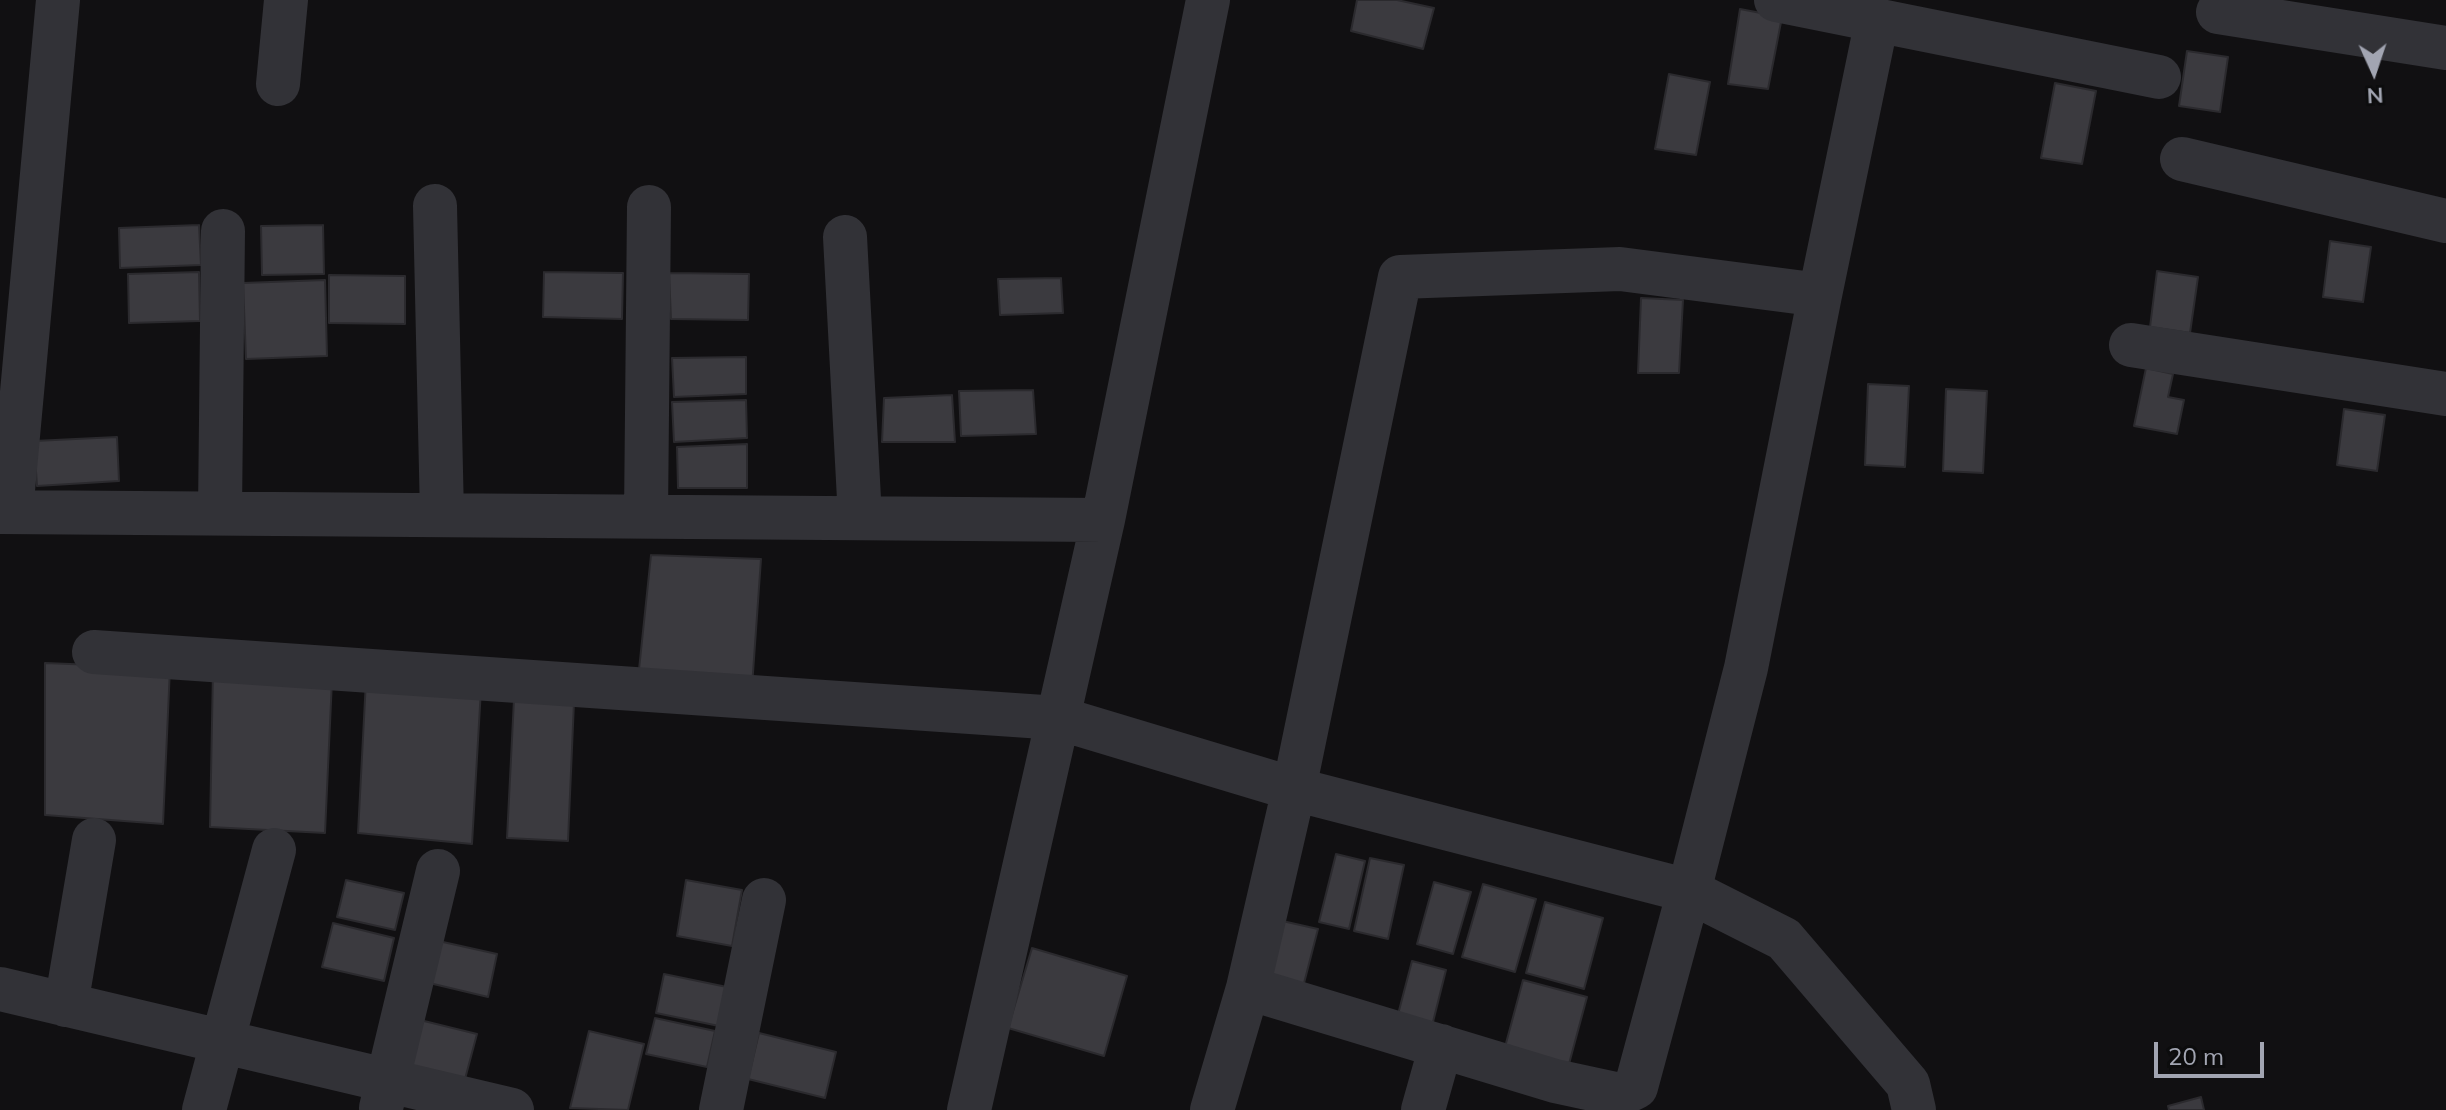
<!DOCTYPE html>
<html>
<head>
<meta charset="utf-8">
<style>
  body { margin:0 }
  #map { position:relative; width:2446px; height:1110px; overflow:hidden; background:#111012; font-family:Mulish,sans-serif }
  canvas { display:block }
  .north { position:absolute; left:2334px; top:32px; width:80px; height:80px; -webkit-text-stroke:6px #0c0c0d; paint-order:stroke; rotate:177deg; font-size:22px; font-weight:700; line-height:32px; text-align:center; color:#a2a5b2 }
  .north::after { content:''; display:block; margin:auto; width:28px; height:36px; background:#a2a5b2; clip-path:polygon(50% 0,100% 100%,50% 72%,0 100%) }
  .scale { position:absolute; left:2154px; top:1042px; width:110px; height:36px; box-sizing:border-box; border:4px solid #a2a5b2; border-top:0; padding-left:10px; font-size:24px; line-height:28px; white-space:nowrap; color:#a2a5b2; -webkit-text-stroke:6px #0c0c0d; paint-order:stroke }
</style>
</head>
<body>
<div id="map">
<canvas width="2446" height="1110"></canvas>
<div class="north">N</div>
<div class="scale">20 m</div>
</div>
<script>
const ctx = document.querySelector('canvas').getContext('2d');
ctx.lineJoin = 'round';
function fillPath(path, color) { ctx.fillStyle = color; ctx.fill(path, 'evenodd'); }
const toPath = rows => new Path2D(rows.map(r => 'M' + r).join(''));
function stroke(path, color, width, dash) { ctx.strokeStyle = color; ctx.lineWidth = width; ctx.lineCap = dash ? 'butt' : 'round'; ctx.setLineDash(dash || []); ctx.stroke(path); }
const building = toPath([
  [1357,0,1397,0,1434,8,1423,49,1351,31,1357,0],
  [1740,9,1782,17,1768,89,1728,84,1740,9],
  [2187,51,2228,57,2220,112,2179,106,2187,51],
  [1669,74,1710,82,1696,155,1655,149,1669,74],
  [2055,83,2096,91,2082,164,2041,158,2055,83],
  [199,225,201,265,120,268,119,228,199,225],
  [323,225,324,274,262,275,261,226,323,225],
  [2330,241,2371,247,2363,302,2323,297,2330,241],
  [2157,271,2198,277,2190,333,2150,327,2157,271],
  [199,272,200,321,129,323,128,274,199,272],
  [544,272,623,273,622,319,543,317,544,272],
  [669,273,749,274,748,320,671,319,669,273],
  [329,275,405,276,405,324,329,323,329,275],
  [1061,278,1063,313,1000,315,998,279,1061,278],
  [325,280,327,356,246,359,243,283,325,280],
  [1641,298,1683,300,1679,373,1638,373,1641,298],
  [746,357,746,394,674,397,672,358,746,357],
  [2146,368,2173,374,2168,397,2184,400,2177,434,2134,426,2146,368],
  [1868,384,1909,386,1905,467,1865,465,1868,384],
  [1946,389,1987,391,1983,473,1943,471,1946,389],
  [1033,390,1036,434,961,436,959,391,1033,390],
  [952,395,955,442,882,442,884,398,952,395],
  [746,400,747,438,674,442,672,402,746,400],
  [2344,409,2385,415,2377,471,2337,465,2344,409],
  [117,437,119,481,37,486,34,441,117,437],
  [747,444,747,488,678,488,677,447,747,444],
  [651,555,761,559,752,687,638,679,651,555],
  [45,663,170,668,163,824,45,815,45,663],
  [213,670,332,680,325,833,210,827,213,670],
  [366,680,481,689,472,844,358,833,366,680],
  [514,699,574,702,568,841,507,838,514,699],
  [1336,854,1365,861,1349,929,1319,922,1336,854],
  [1370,858,1404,865,1388,939,1354,931,1370,858],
  [346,880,404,893,395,930,337,917,346,880],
  [686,880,742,890,732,946,677,936,686,880],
  [1434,882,1471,892,1453,954,1417,944,1434,882],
  [1483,884,1536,899,1515,972,1462,957,1483,884],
  [1545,902,1603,918,1584,989,1526,973,1545,902],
  [1278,920,1318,929,1302,991,1263,981,1278,920],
  [333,923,394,938,384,981,322,967,333,923],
  [434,940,497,954,488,997,425,982,434,940],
  [1032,948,1127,976,1104,1056,1008,1028,1032,948],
  [1412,961,1446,970,1431,1030,1396,1022,1412,961],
  [664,974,727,987,719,1026,656,1013,664,974],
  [1523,980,1587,997,1569,1064,1505,1047,1523,980],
  [655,1018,715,1031,707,1067,646,1054,655,1018],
  [416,1019,477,1034,465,1079,404,1064,416,1019],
  [589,1031,644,1044,628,1110,570,1108,589,1031],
  [759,1033,836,1052,825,1098,748,1079,759,1033],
  [2201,1097,2204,1110,2169,1110,2168,1106,2201,1097]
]);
fillPath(building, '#3b3a3f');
stroke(building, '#2b2a2e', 2);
stroke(toPath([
  [1776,0,2159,77],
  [2218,12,2446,48],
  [278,84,286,0],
  [2182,159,2446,221],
  [435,206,442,515],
  [845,237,860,518],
  [1820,295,1877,20],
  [2131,345,2446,394],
  [0,512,1103,520,969,1110],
  [11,512,58,0],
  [220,512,223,231],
  [646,516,649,207],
  [1103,520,1208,0],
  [94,652,1058,718,1294,789,1689,891,1746,668,1820,295,1620,269,1400,277,1294,789,1248,988],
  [0,989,512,1110],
  [66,1005,94,840],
  [381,1108,438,871],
  [204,1110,274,850],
  [721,1110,764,900],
  [1212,1110,1248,988,1555,1081,1620,1095,1636,1087,1689,891,1784,939,1908,1084,1914,1110],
  [1423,1110,1441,1046]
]), '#323237', 44);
</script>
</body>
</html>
